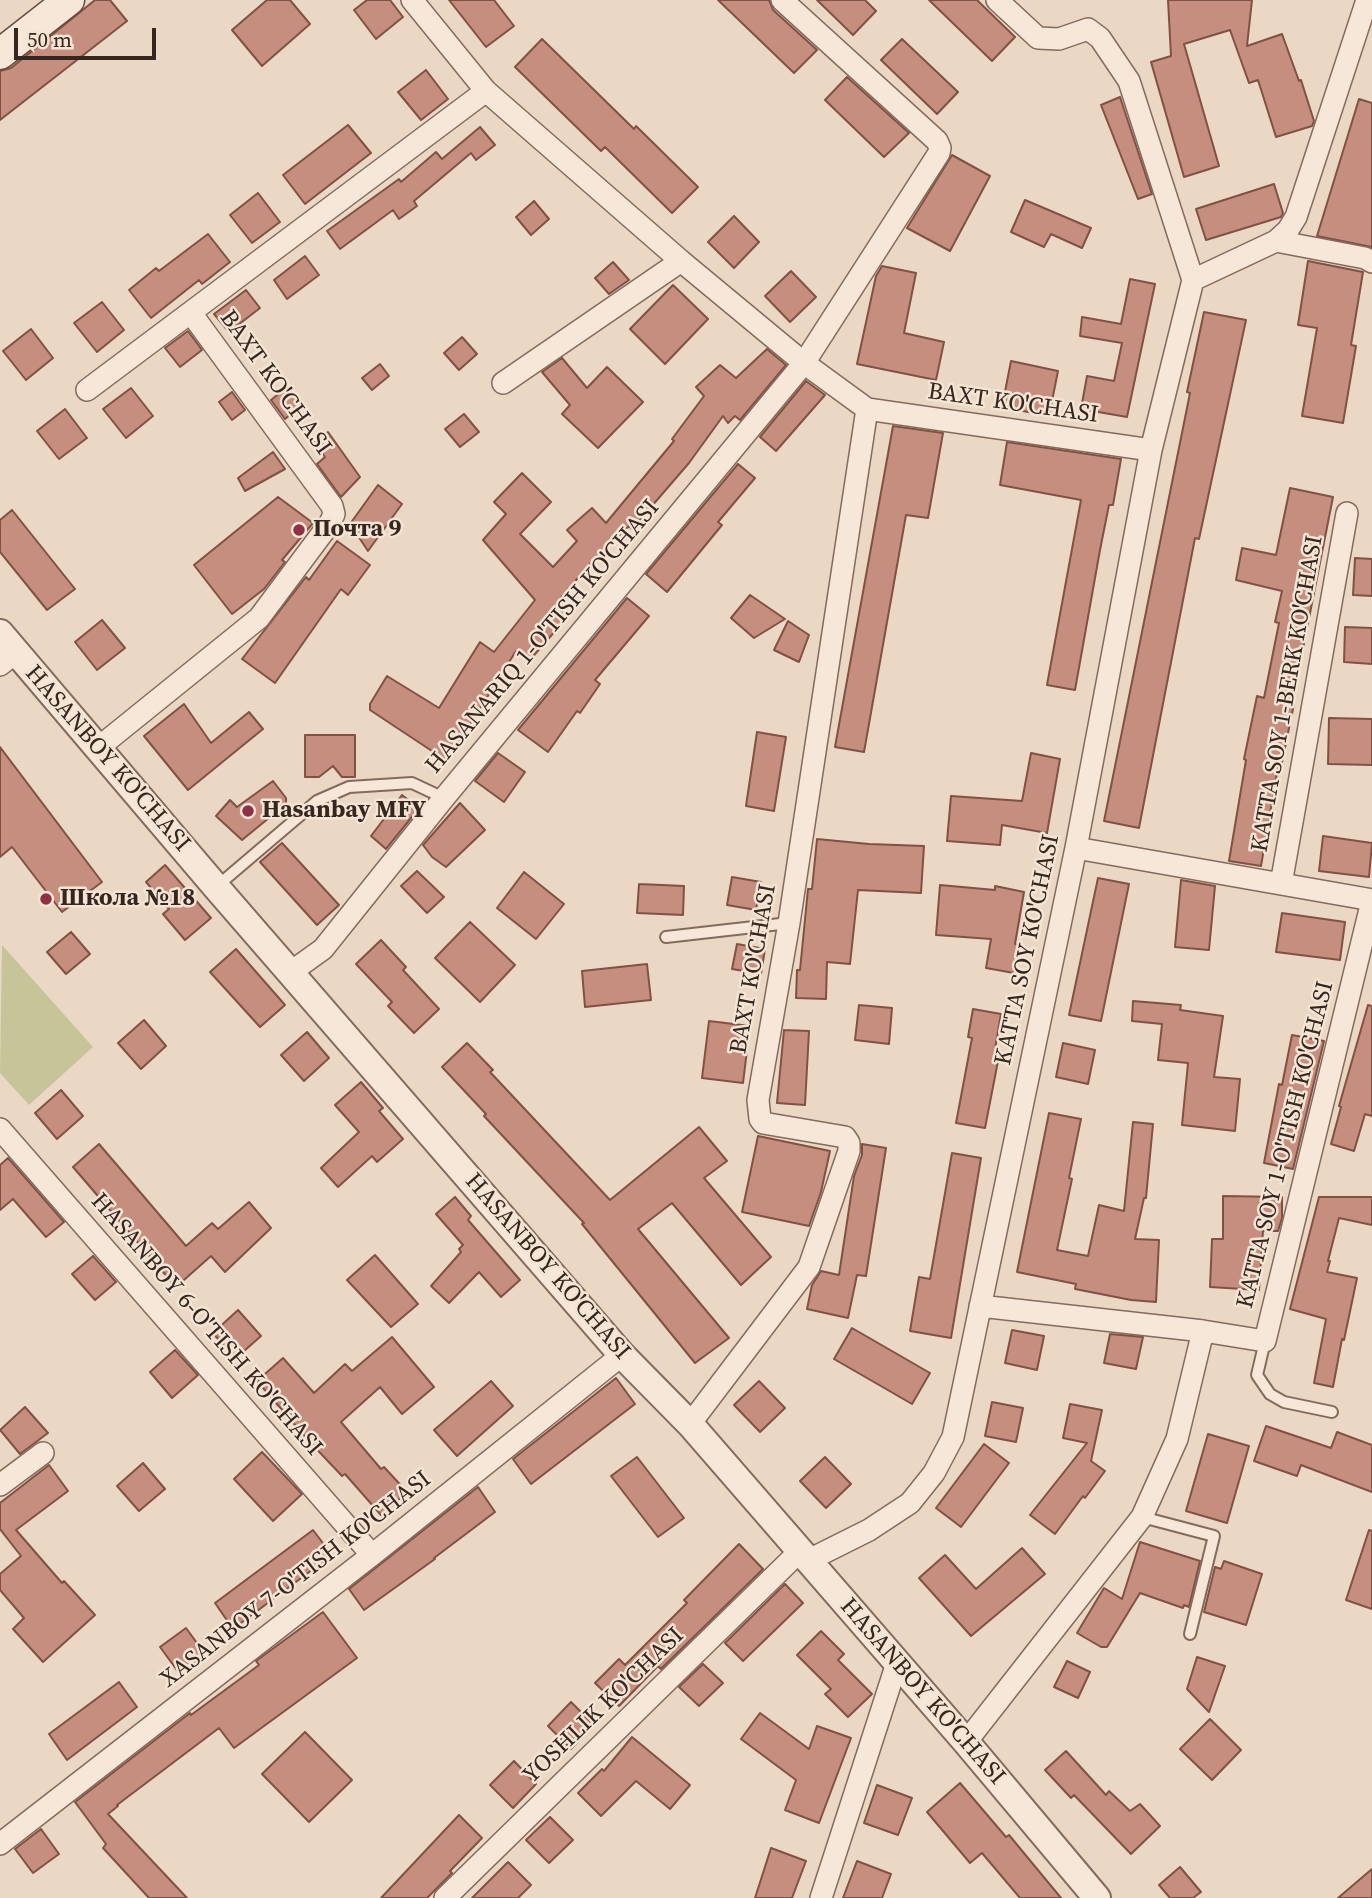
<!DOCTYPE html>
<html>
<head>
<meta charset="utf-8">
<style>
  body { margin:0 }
  #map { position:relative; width:1372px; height:1898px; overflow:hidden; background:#ead8c5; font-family:"Source Serif 4",serif }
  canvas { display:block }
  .scale { position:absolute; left:14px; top:28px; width:142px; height:32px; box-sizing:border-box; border:4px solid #35261f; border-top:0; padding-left:9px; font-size:21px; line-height:24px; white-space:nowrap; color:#35261f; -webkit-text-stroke:5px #f3e4d4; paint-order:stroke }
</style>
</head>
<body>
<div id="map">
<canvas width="1372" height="1898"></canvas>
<div class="scale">50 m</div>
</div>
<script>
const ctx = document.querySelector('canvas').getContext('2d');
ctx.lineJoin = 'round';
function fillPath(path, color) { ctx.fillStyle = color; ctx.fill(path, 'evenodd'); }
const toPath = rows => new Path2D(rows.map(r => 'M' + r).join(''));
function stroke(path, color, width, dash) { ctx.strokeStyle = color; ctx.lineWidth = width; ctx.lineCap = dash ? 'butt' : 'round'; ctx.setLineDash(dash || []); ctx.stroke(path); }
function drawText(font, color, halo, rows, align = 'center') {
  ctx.font = font + ' "Source Serif 4",serif'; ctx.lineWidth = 5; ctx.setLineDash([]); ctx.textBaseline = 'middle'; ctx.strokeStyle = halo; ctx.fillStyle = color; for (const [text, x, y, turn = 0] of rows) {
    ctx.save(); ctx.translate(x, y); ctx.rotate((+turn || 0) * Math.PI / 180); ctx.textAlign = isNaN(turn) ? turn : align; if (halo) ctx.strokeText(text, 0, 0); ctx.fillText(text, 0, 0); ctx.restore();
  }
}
fillPath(toPath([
  [2,945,93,1047,29,1105,0,1073]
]), '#c8c49a');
const building = toPath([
  [95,0,110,0,127,21,0,120,0,71,11,68,95,0],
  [267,0,290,0,310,24,262,66,232,30,267,0],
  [367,0,390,0,403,17,376,39,354,10,367,0],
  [449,0,494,0,514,26,486,47,449,0],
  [718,0,769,0,773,10,817,50,794,73,718,0],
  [817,0,865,0,876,11,853,35,817,0],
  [929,0,977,0,1015,37,992,61,929,0],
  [1168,0,1252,0,1247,46,1282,34,1299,81,1301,80,1314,121,1312,126,1276,137,1258,80,1249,83,1230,30,1184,44,1219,166,1184,177,1151,62,1171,56,1168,0],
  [542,39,634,129,636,126,698,187,672,213,605,147,601,151,515,67,542,39],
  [902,39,958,92,937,114,881,60,902,39],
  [426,70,448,99,421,120,398,92,426,70],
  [847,77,909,133,884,157,825,100,847,77],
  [1120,97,1152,194,1138,199,1101,105,1120,97],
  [1359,99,1372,103,1372,247,1317,236,1359,99],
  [348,125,371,153,305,204,283,175,348,125],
  [480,127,495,145,476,160,471,153,414,201,417,206,399,219,393,210,340,249,327,231,399,179,401,182,436,152,442,159,480,127],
  [952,155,990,176,950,251,907,228,952,155],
  [1274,184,1283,213,1281,217,1206,240,1196,209,1274,184],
  [258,193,280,222,252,243,230,215,258,193],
  [1025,200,1091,228,1082,248,1051,234,1044,247,1011,232,1025,200],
  [534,201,549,219,531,235,516,217,534,201],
  [734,216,759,242,734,268,708,242,734,216],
  [208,234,230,262,202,284,199,280,151,318,129,290,156,268,159,271,208,234],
  [305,256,319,275,287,299,274,280,305,256],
  [1308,261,1363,272,1351,345,1356,346,1343,423,1302,416,1317,328,1298,325,1308,261],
  [613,262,629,280,609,294,595,278,613,262],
  [882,266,916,273,904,333,944,342,936,380,857,364,876,276,882,266],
  [791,271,816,297,790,322,765,296,791,271],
  [1130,279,1155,284,1127,417,1081,409,1087,376,1114,381,1122,343,1080,336,1082,317,1121,324,1130,279],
  [673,285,708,319,665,364,630,329,673,285],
  [246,290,260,308,229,332,214,314,246,290],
  [102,302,124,330,97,352,74,323,102,302],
  [1204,312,1246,320,1199,539,1195,538,1139,828,1104,821,1190,393,1187,392,1204,312],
  [31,329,53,358,26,380,3,351,31,329],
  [188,331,202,350,180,367,165,348,188,331],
  [462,337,477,354,459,370,444,353,462,337],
  [767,349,786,365,740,420,735,416,728,423,723,416,689,463,632,529,629,526,595,558,558,601,570,614,529,661,516,651,447,761,370,710,370,704,387,676,439,708,480,642,494,652,535,600,483,540,506,514,494,502,522,473,551,502,520,534,553,567,577,541,567,530,592,508,606,523,674,441,672,439,704,396,696,387,720,365,736,378,767,349],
  [562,358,587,388,607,367,643,402,598,448,562,414,570,405,542,372,562,358],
  [1011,361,1058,371,1049,416,1002,407,1011,361],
  [380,364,389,376,372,390,362,378,380,364],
  [806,381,825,395,776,451,760,437,806,381],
  [287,387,302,405,285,419,271,400,287,387],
  [131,388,153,416,126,438,103,409,131,388],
  [232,392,245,410,232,420,219,402,232,392],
  [65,409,87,438,59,459,37,431,65,409],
  [464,414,479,432,460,447,445,429,464,414],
  [893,426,943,433,928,518,906,515,864,752,835,747,893,426],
  [328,432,360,477,341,497,317,464,325,457,314,442,328,432],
  [1007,442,1121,459,1113,505,1109,505,1100,550,1075,690,1047,685,1081,500,1000,485,1007,442],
  [273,452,285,469,245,491,238,478,273,452],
  [738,464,755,478,718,522,722,525,667,592,646,574,738,464],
  [378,485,402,504,368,551,350,524,378,485],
  [1290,488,1333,497,1292,704,1294,704,1281,767,1278,767,1261,866,1229,861,1246,760,1244,759,1257,696,1264,698,1279,623,1275,622,1282,591,1236,580,1242,548,1276,555,1290,488],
  [278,497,313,523,282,560,285,562,264,589,232,614,194,565,278,497],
  [12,510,75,589,47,610,0,552,0,520,12,510],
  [337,541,370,565,348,595,341,589,275,683,242,659,306,577,309,580,337,541],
  [1355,558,1372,559,1372,596,1353,595,1355,558],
  [750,595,785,619,754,638,731,618,750,595],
  [627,598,649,616,595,680,600,684,580,713,577,711,548,752,518,730,627,598],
  [102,620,125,648,97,670,75,642,102,620],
  [788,621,809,635,799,662,774,650,788,621],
  [1345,627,1372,628,1372,664,1344,662,1345,627],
  [184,704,211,743,249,712,263,729,188,790,144,736,184,704],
  [1329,718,1372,719,1372,765,1328,764,1329,718],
  [757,732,786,737,774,811,746,806,757,732],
  [305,735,355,735,355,777,342,777,333,766,319,777,305,777,305,735],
  [0,747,102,882,62,912,12,847,0,857,0,747],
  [498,753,525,772,504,802,475,781,498,753],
  [1031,753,1060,759,1047,833,1002,825,1000,845,947,841,951,796,1022,801,1031,753],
  [273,781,286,798,286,804,242,840,216,816,230,800,237,807,273,781],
  [402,795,419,808,386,849,371,836,402,795],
  [460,803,485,830,446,867,432,857,423,845,460,803],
  [1323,836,1372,843,1369,877,1319,871,1323,836],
  [817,839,869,844,924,846,921,893,858,890,850,964,827,962,826,999,796,998,797,970,800,970,808,889,812,889,817,839],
  [282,843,339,905,317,925,260,862,282,843],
  [165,865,211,918,185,940,163,914,169,909,146,882,165,865],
  [417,871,444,897,427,913,401,886,417,871],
  [524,872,564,904,536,939,497,908,524,872],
  [732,877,761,882,756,910,727,905,732,877],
  [1098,878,1129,884,1101,1021,1069,1015,1098,878],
  [1181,880,1215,886,1209,950,1175,947,1181,880],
  [639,884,684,886,683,915,637,913,639,884],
  [940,885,995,890,995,886,1024,892,1015,944,1019,945,1014,973,986,968,991,939,936,935,940,885],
  [1282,913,1345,922,1340,960,1276,952,1282,913],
  [470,922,515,965,480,1002,435,958,470,922],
  [71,932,90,954,66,974,47,952,71,932],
  [381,940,406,967,403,970,439,1009,414,1033,388,1006,392,1002,356,964,381,940],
  [737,944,765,949,761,974,732,969,737,944],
  [236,949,285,1005,260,1027,210,972,236,949],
  [647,964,651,1000,585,1007,582,971,647,964],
  [1133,1001,1181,1005,1180,1010,1223,1016,1214,1077,1240,1079,1235,1131,1182,1125,1188,1063,1158,1060,1162,1024,1132,1021,1133,1001],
  [859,1005,892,1008,889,1044,855,1040,859,1005],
  [1368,1005,1372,1006,1372,1116,1365,1114,1354,1151,1331,1144,1341,1107,1339,1106,1368,1005],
  [973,1009,1001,1014,994,1055,999,1056,985,1128,956,1123,972,1038,968,1037,973,1009],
  [144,1020,166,1046,141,1069,118,1043,144,1020],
  [709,1021,750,1026,743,1083,702,1078,709,1021],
  [784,1030,809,1031,805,1105,777,1103,784,1030],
  [307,1032,329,1058,304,1081,281,1055,307,1032],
  [1292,1035,1324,1041,1293,1169,1264,1163,1279,1084,1282,1085,1292,1035],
  [467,1043,493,1070,490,1072,610,1200,699,1127,727,1161,704,1178,771,1257,741,1285,672,1203,638,1229,729,1338,695,1363,582,1224,584,1223,484,1116,486,1114,442,1067,467,1043],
  [1063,1043,1095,1050,1088,1084,1056,1077,1063,1043],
  [361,1082,383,1108,379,1111,403,1139,377,1162,372,1156,338,1187,321,1168,359,1132,335,1105,361,1082],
  [61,1090,83,1116,57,1139,35,1113,61,1090],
  [1049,1113,1081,1119,1069,1178,1072,1179,1057,1250,1088,1256,1099,1205,1124,1211,1133,1122,1153,1124,1146,1198,1144,1198,1135,1239,1159,1240,1156,1302,1131,1300,1075,1289,1076,1284,1017,1272,1049,1113],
  [758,1136,830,1151,821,1192,809,1226,742,1212,758,1136],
  [99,1144,186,1246,212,1223,218,1229,249,1202,271,1228,225,1272,211,1256,176,1287,73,1167,99,1144],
  [862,1144,886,1148,866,1276,857,1275,848,1318,807,1309,812,1285,821,1271,839,1275,854,1176,862,1155,862,1144],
  [952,1153,981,1158,951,1338,910,1331,919,1277,930,1279,952,1153],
  [8,1158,64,1222,46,1237,13,1199,0,1210,0,1165,8,1158],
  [1223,1196,1282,1197,1282,1218,1278,1231,1263,1231,1259,1290,1210,1287,1212,1239,1223,1239,1223,1196],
  [455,1197,471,1216,468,1220,520,1280,501,1297,479,1272,449,1303,431,1286,461,1252,459,1249,463,1245,436,1214,455,1197],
  [1319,1197,1372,1197,1372,1225,1339,1218,1328,1261,1330,1261,1327,1272,1357,1278,1344,1340,1342,1339,1333,1387,1314,1383,1326,1319,1290,1309,1319,1197],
  [375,1255,418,1304,391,1327,347,1280,375,1255],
  [93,1256,116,1282,95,1300,72,1274,93,1256],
  [238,1310,261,1336,235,1359,213,1333,238,1310],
  [852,1328,930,1373,912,1404,834,1359,852,1328],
  [1012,1330,1044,1336,1037,1370,1005,1363,1012,1330],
  [1110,1334,1143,1337,1136,1369,1104,1363,1110,1334],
  [392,1337,434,1387,402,1414,380,1387,341,1422,381,1469,384,1467,407,1492,381,1515,345,1474,342,1476,308,1440,257,1381,283,1358,314,1393,345,1364,352,1371,392,1337],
  [175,1350,198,1375,172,1398,150,1372,175,1350],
  [616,1378,635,1404,531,1484,513,1459,616,1378],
  [491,1381,513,1406,457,1456,434,1430,491,1381],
  [759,1381,785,1408,760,1432,734,1405,759,1381],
  [992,1402,1023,1408,1016,1442,985,1436,992,1402],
  [1070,1404,1102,1410,1091,1461,1105,1471,1085,1498,1083,1496,1055,1534,1030,1515,1087,1443,1063,1438,1070,1404],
  [25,1407,48,1433,20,1454,0,1430,25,1407],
  [1266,1426,1331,1448,1337,1432,1372,1445,1372,1492,1301,1465,1297,1476,1254,1461,1266,1426],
  [1208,1434,1249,1446,1227,1523,1186,1511,1208,1434],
  [984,1444,1009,1463,961,1527,936,1508,984,1444],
  [262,1452,302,1494,273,1521,234,1479,262,1452],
  [637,1457,684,1518,658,1537,611,1476,637,1457],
  [825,1457,851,1484,826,1508,800,1481,825,1457],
  [143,1463,165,1489,139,1511,117,1486,143,1463],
  [49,1465,68,1491,16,1530,62,1583,64,1581,95,1615,43,1662,13,1629,24,1618,0,1590,0,1574,21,1556,0,1529,0,1503,49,1465],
  [478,1487,495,1512,434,1558,435,1559,364,1610,349,1589,478,1487],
  [313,1530,332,1555,233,1629,215,1603,313,1530],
  [1369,1530,1372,1531,1372,1609,1346,1600,1369,1530],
  [1140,1542,1200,1561,1189,1607,1184,1605,1183,1608,1140,1593,1107,1647,1101,1647,1077,1633,1104,1588,1122,1599,1140,1542],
  [739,1544,763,1569,661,1669,658,1666,619,1706,595,1683,619,1659,625,1665,687,1603,684,1600,739,1544],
  [1022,1548,1045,1574,971,1636,919,1578,945,1555,976,1589,1022,1548],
  [1224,1561,1262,1574,1246,1625,1204,1612,1215,1567,1221,1569,1224,1561],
  [785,1584,803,1603,743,1661,725,1643,785,1584],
  [323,1612,357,1658,234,1748,219,1728,117,1805,118,1806,108,1814,187,1898,149,1898,103,1848,106,1844,75,1802,190,1713,191,1715,259,1665,256,1661,323,1612],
  [186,1628,205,1654,179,1673,160,1647,186,1628],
  [821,1631,844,1654,838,1660,872,1694,848,1717,825,1694,831,1689,797,1655,821,1631],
  [1197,1657,1225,1666,1209,1712,1187,1689,1197,1657],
  [1067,1661,1090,1672,1078,1698,1054,1687,1067,1661],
  [703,1664,723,1683,699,1706,679,1687,703,1664],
  [119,1682,137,1707,67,1760,49,1734,119,1682],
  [571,1702,594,1725,571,1749,548,1726,571,1702],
  [760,1713,809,1749,817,1726,851,1738,819,1823,785,1810,796,1780,741,1739,760,1713],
  [1210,1719,1241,1750,1212,1780,1180,1749,1210,1719],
  [305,1732,352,1780,309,1822,262,1774,305,1732],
  [632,1737,690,1785,670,1809,636,1781,601,1816,578,1793,602,1769,604,1771,632,1737],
  [1066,1751,1106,1795,1109,1791,1130,1811,1140,1804,1160,1826,1131,1854,1074,1795,1071,1798,1045,1770,1066,1751],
  [514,1761,536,1784,513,1808,490,1785,514,1761],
  [960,1783,1006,1837,1009,1835,1061,1898,1020,1898,982,1853,970,1863,927,1812,960,1783],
  [877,1785,912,1798,898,1835,864,1823,877,1785],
  [459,1815,482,1838,450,1871,452,1873,427,1898,381,1898,459,1815],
  [550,1817,573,1840,549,1863,526,1840,550,1817],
  [41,1829,59,1854,33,1873,15,1849,41,1829],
  [771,1848,806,1861,792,1898,755,1898,771,1848],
  [857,1861,891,1874,882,1898,843,1898,857,1861],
  [508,1862,531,1885,518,1898,472,1898,508,1862],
  [1180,1867,1201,1892,1193,1898,1170,1898,1159,1885,1180,1867],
  [1372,1869,1372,1898,1338,1898,1372,1869]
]);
fillPath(building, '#c68e7e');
stroke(building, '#815144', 2);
const service = toPath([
  [216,887,317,801,349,787,412,783,444,798],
  [666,937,789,923],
  [1265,1341,1257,1375,1270,1394,1284,1402,1332,1412],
  [1142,1517,1214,1536,1190,1634]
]);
const minor = toPath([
  [412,0,486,91,681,261,804,363,867,409,1151,450],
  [997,0,1038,38,1059,39,1088,29,1100,38,1129,81,1193,280],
  [1276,241,1365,258,1372,262],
  [1193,280,1276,241,1288,230,1296,217,1367,0],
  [503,383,681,261],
  [87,390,486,91],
  [0,665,15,653],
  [98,748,259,618,330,523,334,514,332,506,191,313],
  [1076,848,1372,900],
  [1281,884,1347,513],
  [291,972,323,949,444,798,804,363,939,153,940,148,937,141,782,0],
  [0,1129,372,1555],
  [980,1306,1203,1331,1265,1341,1372,901],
  [690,1424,809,1267,849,1151,849,1143,845,1137,763,1123,760,1119,758,1100,789,923,867,409],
  [0,1485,43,1453],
  [807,1561,869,1530,910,1503,934,1473,953,1437,1076,848,1151,450,1193,280],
  [966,1742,1142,1517,1177,1439,1203,1331],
  [0,1844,372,1555,622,1355],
  [445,1898,799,1552],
  [821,1898,897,1663]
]);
const tertiary = toPath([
  [0,633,216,887,622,1355,690,1424,966,1742,1097,1898]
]);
const secondary = toPath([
  [0,54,69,0]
]);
stroke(service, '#846a5d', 14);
stroke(minor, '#846a5d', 24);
stroke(tertiary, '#846a5d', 30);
stroke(secondary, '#664b40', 33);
stroke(service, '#f6e7d8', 10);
stroke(minor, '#f6e7d8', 21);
stroke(tertiary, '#f6e7d8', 26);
stroke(secondary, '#f6e7d8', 30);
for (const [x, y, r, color] of [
  [299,530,7,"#8e3144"],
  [248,811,7,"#8e3144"],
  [46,899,7,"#8e3144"]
]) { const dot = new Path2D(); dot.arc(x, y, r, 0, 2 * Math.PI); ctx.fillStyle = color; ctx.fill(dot); stroke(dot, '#f3e4d4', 2.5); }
drawText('24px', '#35261f', '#f3e4d4', [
  ["BAXT KO'CHASI",275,383,54],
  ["BAXT KO'CHASI",1013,404,8],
  ["HASANARIQ 1-O'TISH KO'CHASI",543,637,-50],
  ["KATTA SOY 1-BERK KO'CHASI",1288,694,-80],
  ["HASANBOY KO'CHASI",107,759,49],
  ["KATTA SOY KO'CHASI",1028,950,-78],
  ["BAXT KO'CHASI",754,969,-80],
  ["KATTA SOY 1-O'TISH KO'CHASI",1286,1145,-76],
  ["HASANBOY KO'CHASI",547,1267,49],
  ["HASANBOY 6-O'TISH KO'CHASI",206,1325,49],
  ["XASANBOY 7-O'TISH KO'CHASI",296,1580,-38],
  ["HASANBOY KO'CHASI",922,1692,49],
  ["YOSHLIK KO'CHASI",604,1706,-44]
]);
drawText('bold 24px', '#35261f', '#f3e4d4', [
  ["Почта 9",313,530],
  ["Hasanbay MFY",262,811],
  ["Школа №18",60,899]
], 'left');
</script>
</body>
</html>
